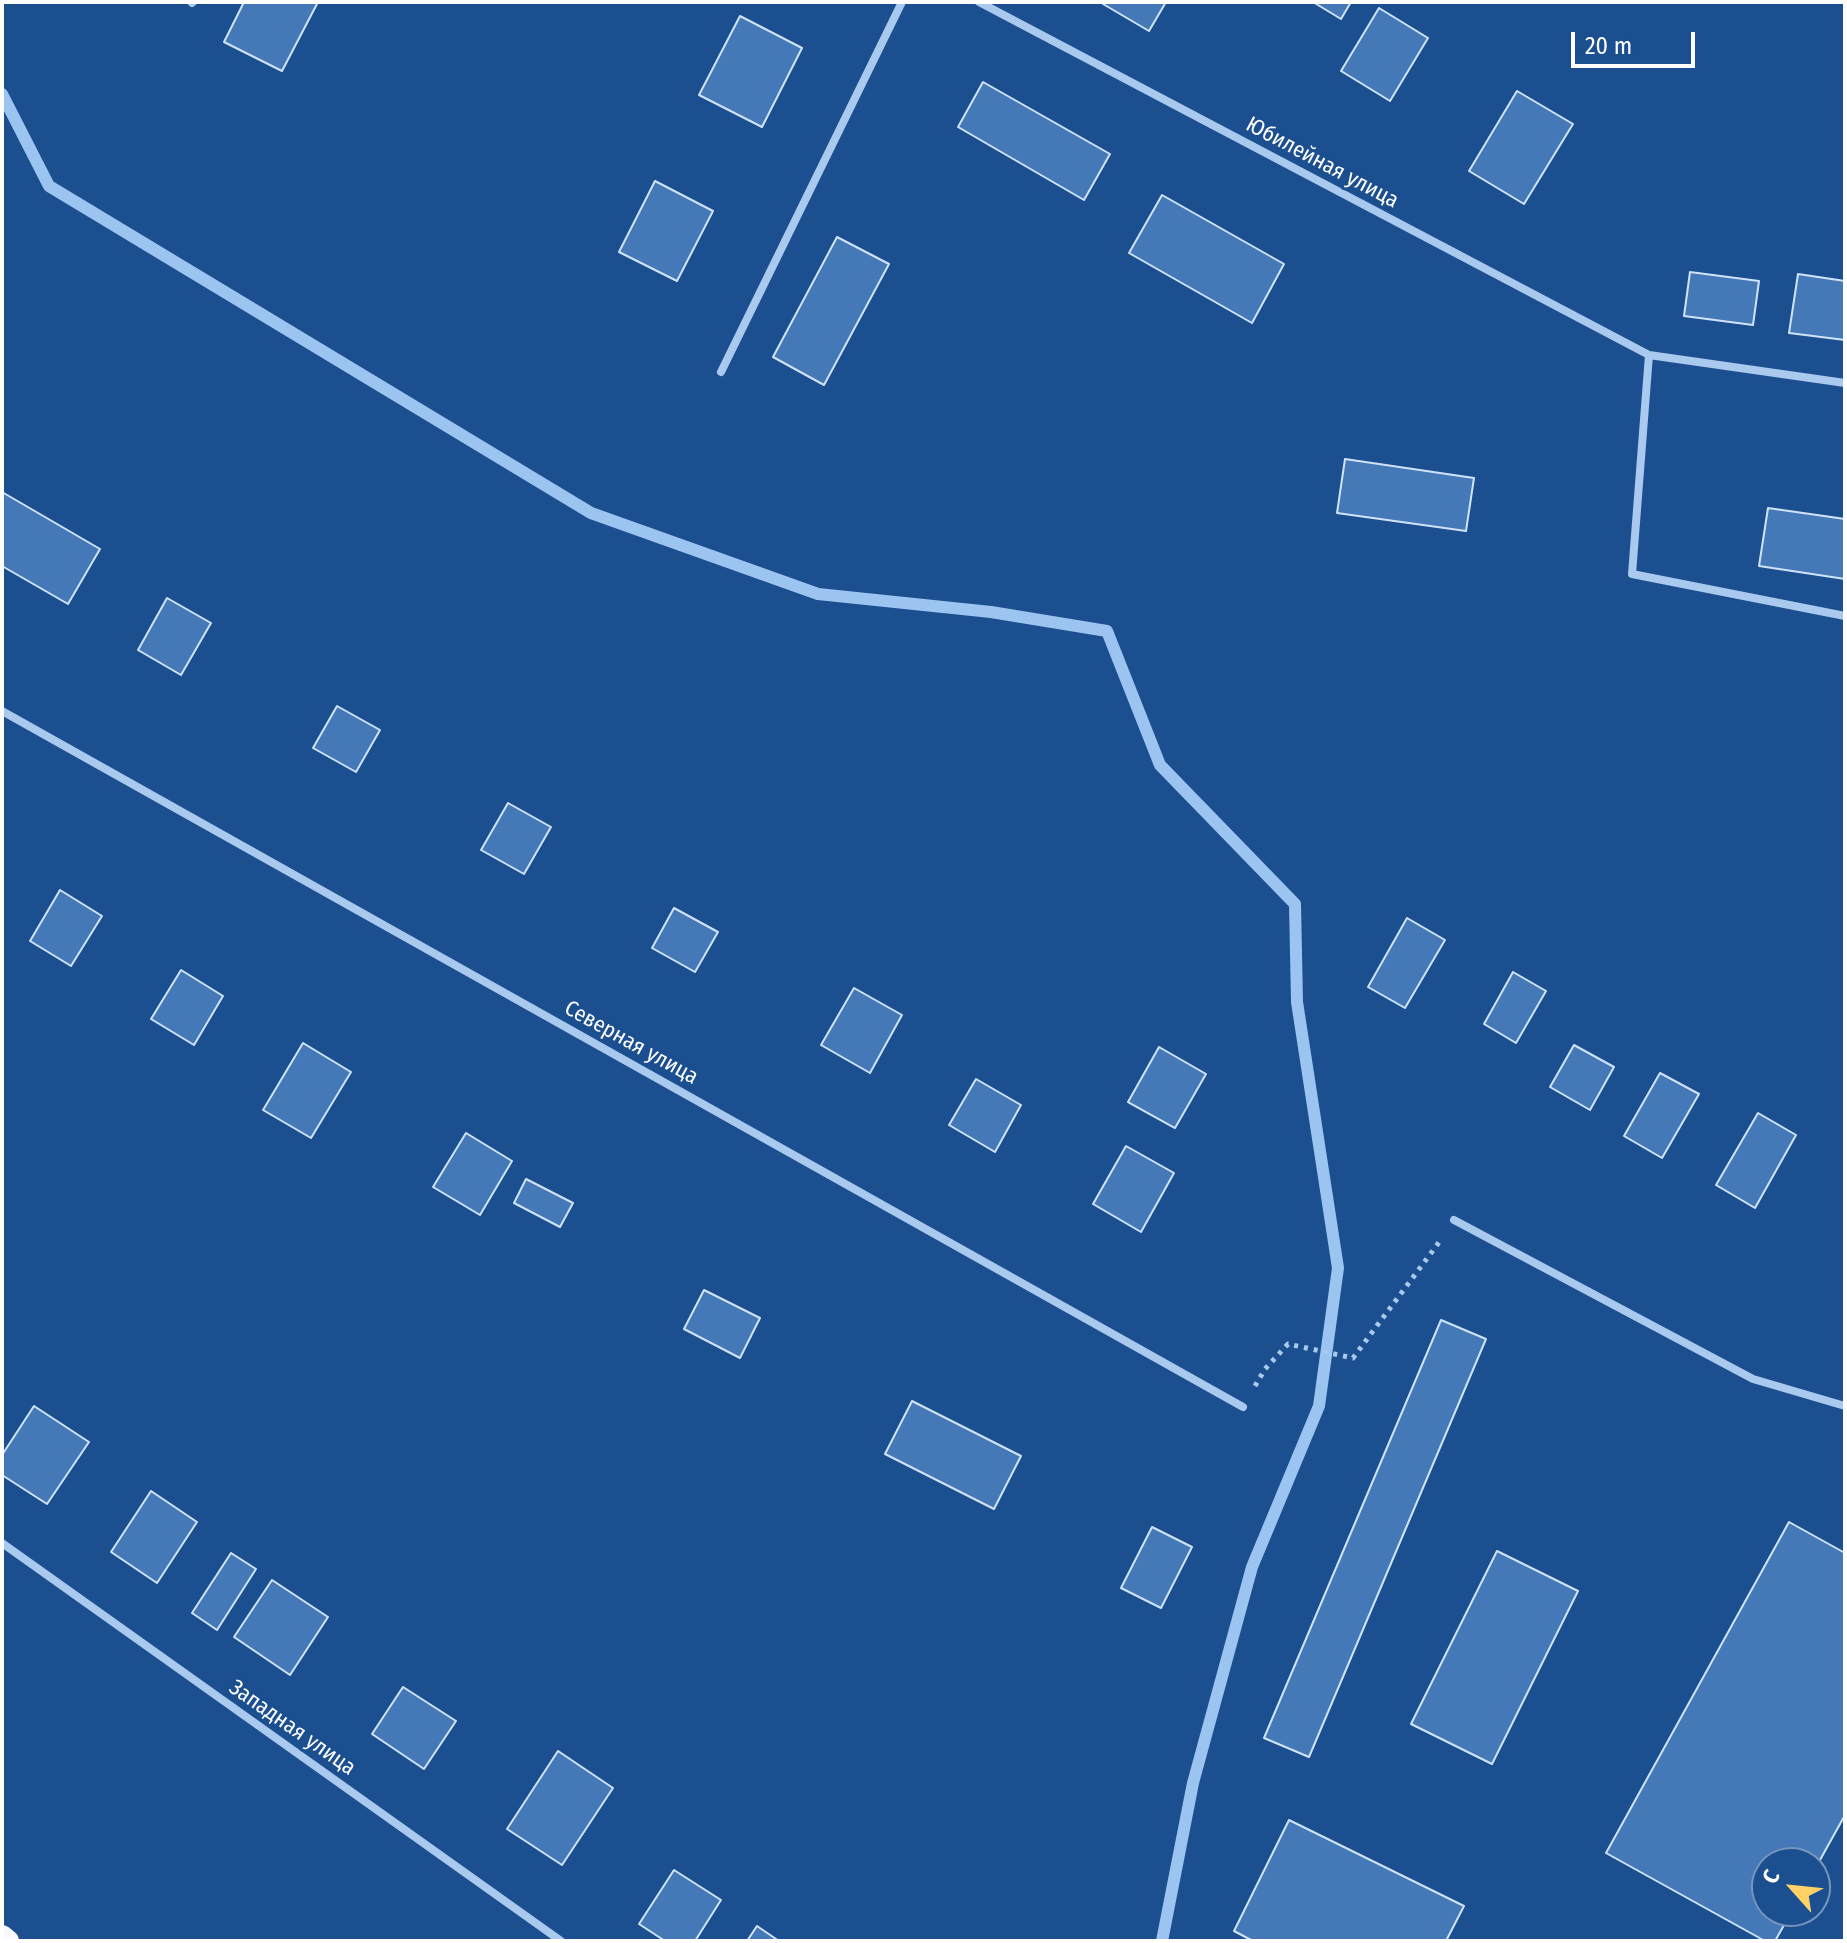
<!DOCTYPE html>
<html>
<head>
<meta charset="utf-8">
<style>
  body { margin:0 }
  #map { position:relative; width:1847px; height:1943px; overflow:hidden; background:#1b4f8f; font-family:"Fira Sans Condensed",sans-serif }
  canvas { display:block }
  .frame { position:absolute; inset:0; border:4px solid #fff; pointer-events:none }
  .north { position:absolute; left:1751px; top:1847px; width:80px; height:80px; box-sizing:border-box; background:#1b4f8f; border:2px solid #7695bc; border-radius:50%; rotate:297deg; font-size:22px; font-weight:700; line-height:32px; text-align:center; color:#fff }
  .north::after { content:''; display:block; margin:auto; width:28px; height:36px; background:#ffd166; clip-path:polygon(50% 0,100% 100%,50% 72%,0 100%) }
  .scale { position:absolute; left:1571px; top:32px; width:124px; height:36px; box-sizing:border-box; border:4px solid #fff; border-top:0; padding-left:10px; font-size:24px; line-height:28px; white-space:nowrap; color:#fff; -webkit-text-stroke:6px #1b4f8f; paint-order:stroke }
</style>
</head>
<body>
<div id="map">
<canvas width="1847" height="1943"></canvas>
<div class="frame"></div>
<div class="north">С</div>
<div class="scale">20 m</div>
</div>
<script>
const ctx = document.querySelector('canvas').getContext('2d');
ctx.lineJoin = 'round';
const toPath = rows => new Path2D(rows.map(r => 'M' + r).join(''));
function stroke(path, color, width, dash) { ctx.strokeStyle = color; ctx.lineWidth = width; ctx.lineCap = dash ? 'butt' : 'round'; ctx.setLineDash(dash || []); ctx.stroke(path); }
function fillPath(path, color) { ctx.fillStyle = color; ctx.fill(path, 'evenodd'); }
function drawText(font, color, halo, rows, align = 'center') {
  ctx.font = font + ' "Fira Sans Condensed",sans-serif'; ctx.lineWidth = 6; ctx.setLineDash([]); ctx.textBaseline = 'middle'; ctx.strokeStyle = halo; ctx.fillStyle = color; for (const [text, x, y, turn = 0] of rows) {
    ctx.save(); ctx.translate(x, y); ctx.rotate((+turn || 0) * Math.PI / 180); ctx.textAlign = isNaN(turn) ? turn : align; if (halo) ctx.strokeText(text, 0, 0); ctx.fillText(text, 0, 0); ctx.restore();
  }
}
stroke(toPath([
  [2,94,49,186,591,513,818,594,991,612,1107,631,1160,765,1295,904,1297,1002,1338,1268,1319,1406,1252,1567,1193,1783,1162,1941]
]), '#9cc4f0', 12);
const building = toPath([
  [244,2,318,2,282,71,224,42,244,2],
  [1104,2,1166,2,1149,31,1103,4,1104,2],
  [1313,2,1351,2,1341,19,1313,2],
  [1379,8,1428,38,1390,101,1341,71,1379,8],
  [740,16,802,48,762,127,699,95,740,16],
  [983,82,1110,154,1084,200,958,127,983,82],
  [1517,91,1573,124,1524,204,1469,171,1517,91],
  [655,181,713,211,677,281,619,252,655,181],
  [1162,195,1284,264,1252,323,1129,253,1162,195],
  [837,237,889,264,824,385,773,357,837,237],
  [1690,272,1759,281,1753,325,1684,316,1690,272],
  [1798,274,1845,281,1845,340,1789,333,1798,274],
  [1345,459,1474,478,1466,531,1337,513,1345,459],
  [2,492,100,549,68,604,2,566,2,492],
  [1768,508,1845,519,1845,579,1759,566,1768,508],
  [167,598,211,623,181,675,138,650,167,598],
  [337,706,380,730,356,772,313,748,337,706],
  [508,803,551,827,524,874,481,850,508,803],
  [60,890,102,916,71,966,30,941,60,890],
  [674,908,718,932,695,972,652,948,674,908],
  [1407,918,1445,940,1405,1008,1368,987,1407,918],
  [181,970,223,996,194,1045,151,1019,181,970],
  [1513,972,1546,991,1516,1043,1484,1024,1513,972],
  [854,988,902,1015,870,1073,821,1045,854,988],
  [303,1043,351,1072,311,1138,263,1110,303,1043],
  [1574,1045,1614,1067,1590,1110,1550,1087,1574,1045],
  [1159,1047,1206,1074,1175,1128,1128,1102,1159,1047],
  [1660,1073,1699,1094,1662,1158,1624,1136,1660,1073],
  [976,1079,1021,1105,995,1152,949,1125,976,1079],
  [1758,1113,1796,1135,1755,1208,1716,1185,1758,1113],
  [466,1133,512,1161,480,1215,433,1187,466,1133],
  [1126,1146,1174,1173,1141,1232,1093,1204,1126,1146],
  [526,1179,573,1203,560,1227,514,1203,526,1179],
  [704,1290,760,1318,740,1358,684,1329,704,1290],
  [1441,1320,1486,1339,1309,1757,1264,1738,1441,1320],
  [912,1401,1021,1456,994,1509,885,1454,912,1401],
  [34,1406,89,1442,47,1504,2,1475,2,1455,34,1406],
  [151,1491,197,1522,157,1583,111,1552,151,1491],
  [1789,1522,1845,1553,1845,1815,1815,1869,1815,1863,1767,1863,1767,1911,1792,1911,1775,1941,1765,1941,1606,1853,1789,1522],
  [1152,1527,1192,1547,1161,1608,1121,1588,1152,1527],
  [1497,1551,1578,1591,1492,1764,1411,1724,1497,1551],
  [231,1553,256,1569,217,1630,192,1613,231,1553],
  [272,1580,328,1617,290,1675,234,1637,272,1580],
  [403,1687,456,1721,424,1769,372,1734,403,1687],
  [558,1751,613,1788,562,1865,507,1829,558,1751],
  [1289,1820,1464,1906,1446,1941,1253,1941,1234,1931,1289,1820],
  [674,1870,721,1900,695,1941,665,1941,639,1924,674,1870],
  [757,1926,779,1941,747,1941,757,1926]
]);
fillPath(building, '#4478b7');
stroke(building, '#cfe3fa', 2);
stroke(toPath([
  [1255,1386,1265,1369,1288,1344,1353,1358,1440,1241]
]), '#a9c9ee', 5, [4, 6]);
stroke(toPath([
  [979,2,1649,355,1845,383],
  [192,3,193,2],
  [1649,355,1632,574,1845,616],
  [721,372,902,2],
  [2,711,1243,1407],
  [1454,1220,1753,1379,1845,1406],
  [2,1543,561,1941]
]), '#a9c9ee', 8);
stroke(toPath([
  [2,1936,8,1941]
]), '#f8faff', 22);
drawText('22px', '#fff', '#1b4f8f', [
  ["Юбилейная улица",1322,163,28],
  ["Северная улица",631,1043,29],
  ["Западная улица",292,1728,35]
]);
</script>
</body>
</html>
